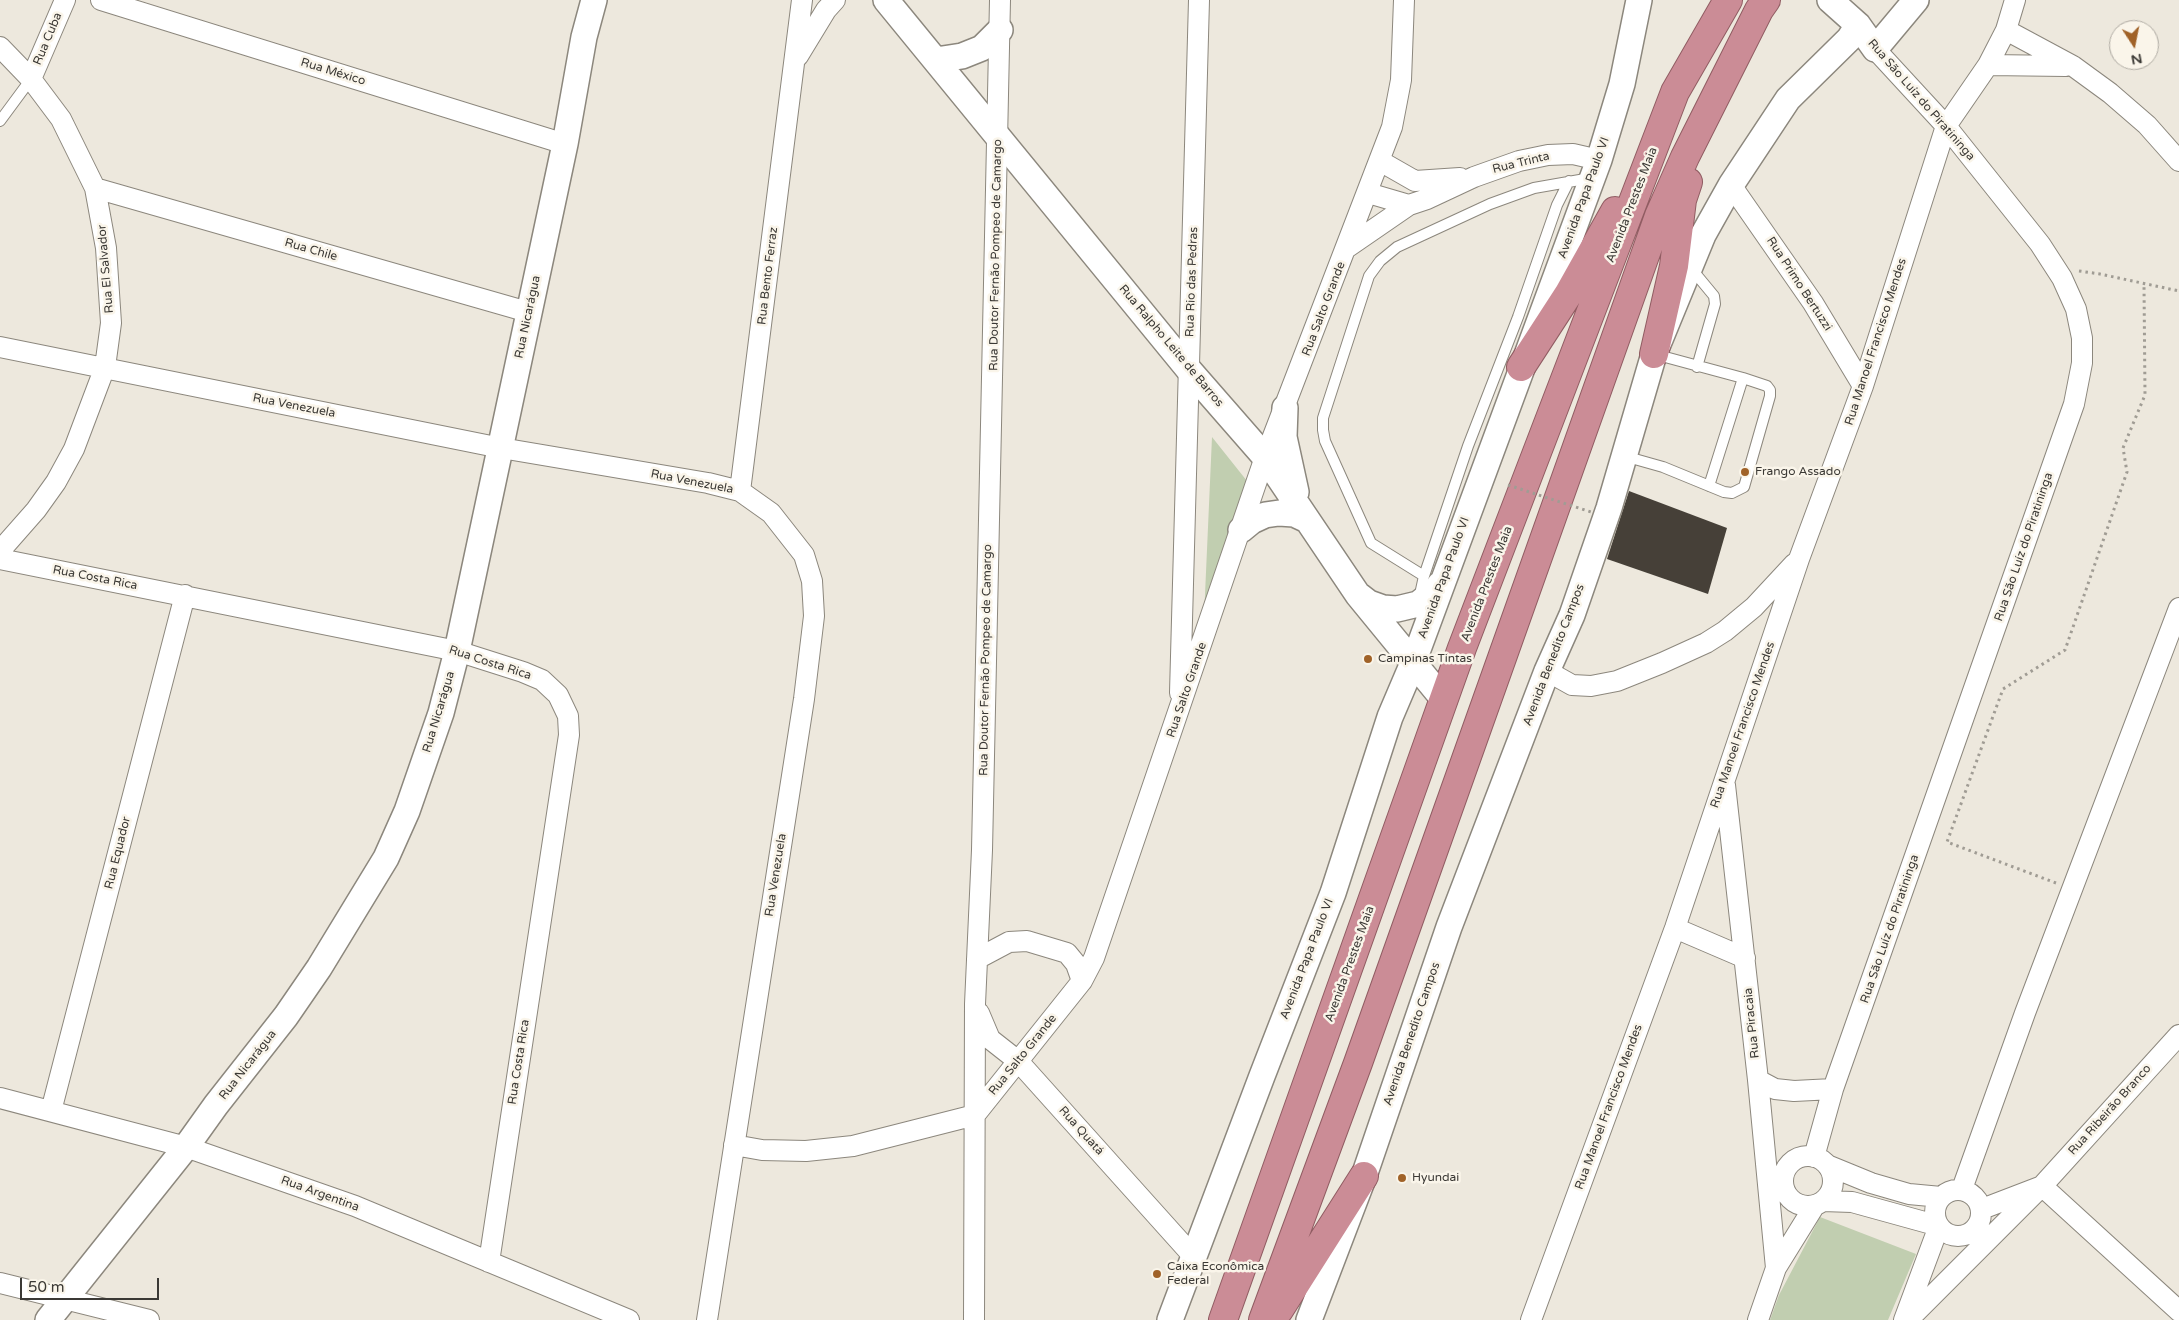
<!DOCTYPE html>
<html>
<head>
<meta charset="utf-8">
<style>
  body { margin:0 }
  #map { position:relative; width:2179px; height:1320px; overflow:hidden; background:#ede8dd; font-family:"Varela Round",sans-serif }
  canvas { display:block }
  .north { position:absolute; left:2109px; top:20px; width:50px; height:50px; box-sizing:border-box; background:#faf5ea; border:1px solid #aeaaa2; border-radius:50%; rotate:169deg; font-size:14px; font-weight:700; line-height:20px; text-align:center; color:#3b3935 }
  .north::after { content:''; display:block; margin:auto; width:18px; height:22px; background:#a06228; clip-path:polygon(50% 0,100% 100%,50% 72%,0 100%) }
  .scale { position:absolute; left:20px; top:1278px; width:139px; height:22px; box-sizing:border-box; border:2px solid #3b3935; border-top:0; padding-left:6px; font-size:15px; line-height:18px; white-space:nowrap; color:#3b3935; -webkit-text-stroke:4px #faf5ea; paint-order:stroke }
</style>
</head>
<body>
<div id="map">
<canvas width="2179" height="1320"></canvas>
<div class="north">N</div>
<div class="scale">50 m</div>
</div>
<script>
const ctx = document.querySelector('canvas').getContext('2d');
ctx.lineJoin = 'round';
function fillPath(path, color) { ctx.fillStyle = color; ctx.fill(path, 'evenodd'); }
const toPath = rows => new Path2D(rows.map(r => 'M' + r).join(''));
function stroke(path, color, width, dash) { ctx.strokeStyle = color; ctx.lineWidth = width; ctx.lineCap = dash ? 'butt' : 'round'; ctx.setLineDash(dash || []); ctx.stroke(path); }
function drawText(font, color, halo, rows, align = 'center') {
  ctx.font = font + ' "Varela Round",sans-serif'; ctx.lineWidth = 5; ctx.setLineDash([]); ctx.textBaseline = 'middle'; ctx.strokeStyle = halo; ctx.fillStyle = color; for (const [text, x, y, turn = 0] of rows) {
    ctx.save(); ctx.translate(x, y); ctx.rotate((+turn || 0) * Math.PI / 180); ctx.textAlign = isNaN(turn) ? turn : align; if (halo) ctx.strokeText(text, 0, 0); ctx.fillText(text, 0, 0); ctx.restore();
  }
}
fillPath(toPath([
  [1212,437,1247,481,1204,617],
  [1820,1217,1916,1254,1888,1320,1770,1320,1779,1295]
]), '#c1ceb0');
fillPath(toPath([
  [1629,491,1727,528,1708,594,1607,559]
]), '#464038');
const service = toPath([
  [0,121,31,79],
  [1690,267,1714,296,1715,304,1697,367],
  [1624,456,1663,467,1724,492,1732,493,1744,487,1770,396,1770,390,1767,386,1743,378,1654,354],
  [1709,486,1743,378],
  [1424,576,1371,543,1325,441,1323,430,1323,418,1369,276,1380,261,1397,247,1490,204,1534,188,1591,178],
  [1419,599,1424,576,1468,446,1518,317,1557,205,1569,181]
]);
const minor = toPath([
  [101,0,565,144],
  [2006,30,2073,66,2110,93,2147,125,2179,161],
  [0,47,31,79,61,119,95,188,106,248,111,323,105,367,74,449,56,482,36,510,0,551],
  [798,56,826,10,835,0],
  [1988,65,2066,66],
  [31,79,65,0],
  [1380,161,1415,181,1460,178],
  [1731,185,1813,303,1863,386],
  [95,188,528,312],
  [1368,193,1409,205,1427,199,1474,177,1519,161,1548,155,1573,154,1599,160],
  [1348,247,1409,205],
  [0,347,501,448,708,483,740,491,771,513,804,555,812,581,814,616,804,699,707,1320],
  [740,491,802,0],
  [0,559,457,651,523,672,542,680,558,695,568,716,569,735,489,1262],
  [1547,671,1572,685,1591,686,1617,681,1662,663,1706,643,1725,631,1754,607,1794,564],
  [1180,693,1199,0],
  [1725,785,1758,1080,1776,1268],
  [1675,928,1745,958],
  [977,959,1009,942,1027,941,1067,953,1076,964,1082,981],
  [979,1013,990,1039,1018,1061,1193,1256],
  [1758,1080,1775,1089,1794,1091,1833,1089],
  [0,1098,186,1147,355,1206,629,1320],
  [51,1111,185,595],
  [734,1145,762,1150,806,1151,853,1146,975,1115,1082,981,1094,958,1265,457,1392,127,1401,80,1404,0],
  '1783 1181a25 25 0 1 1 50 0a25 25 0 1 1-50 0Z',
  [1814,1157,1833,1089,2074,404,2082,363,2082,338,2076,309,2062,278,2040,244,1946,126,1875,49],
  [1827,1165,1871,1183,1909,1194,1941,1197],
  [1962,1189,2025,1013,2179,608],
  '1935 1213a23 23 0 1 1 46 0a23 23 0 1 1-46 0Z',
  [1823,1201,1852,1202,1939,1226,1904,1320],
  [1982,1209,2042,1186,2179,1035],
  [0,1283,149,1320],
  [974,1320,975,1004,982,850,1000,0],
  [1531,1320,1675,928,1799,559,1863,386,1946,126,1988,65,2006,30,2015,0],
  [1758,1320,1776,1268,1815,1205],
  [1908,1320,2042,1186,2179,1311]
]);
const tertiary = toPath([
  [886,0,1189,370,1265,457,1358,595,1444,700],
  [1830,0,1858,25,1875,49,1916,0],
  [936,60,962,56,982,48,1000,30],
  [1285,408,1284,437,1296,492],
  [1241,530,1252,521,1265,515,1279,513,1294,514,1307,520],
  [1360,596,1369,603,1383,608,1397,609,1418,604,1435,591,1440,584],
  [48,1320,186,1147,216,1105,286,1016,319,968,386,858,407,811,441,713,457,651,565,144,584,37,594,0],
  [1170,1320,1262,1076,1333,893,1390,717,1413,663,1599,160,1622,84,1639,0],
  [1309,1320,1364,1176,1449,927,1547,671,1572,615,1609,508,1654,354,1703,235,1731,185,1788,99,1849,39,1858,25]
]);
const trunk = toPath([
  [1654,354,1674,266,1682,200,1688,182],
  [1521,367,1569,293,1615,211],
  [1279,1310,1364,1176],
  [1223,1320,1462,648,1675,92,1728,0],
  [1263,1320,1358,1063,1659,216,1685,157,1759,10,1766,0]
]);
stroke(service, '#8c877d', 12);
stroke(minor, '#8c877d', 22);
stroke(tertiary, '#8c877d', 28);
stroke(trunk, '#905c62', 30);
stroke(toPath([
  [2079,271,2100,274,2179,291],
  [2056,883,1947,842,2003,689,2065,650,2127,472,2123,448,2145,395,2144,285]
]), '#a09c94', 3, [2.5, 4]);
stroke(service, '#fff', 10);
stroke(minor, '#fff', 20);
stroke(tertiary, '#fff', 25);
stroke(trunk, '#cb8c96', 28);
stroke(toPath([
  [1508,485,1591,512]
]), '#a09c94', 3, [2.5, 4]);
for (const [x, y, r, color] of [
  [1745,472,5,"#a06228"],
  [1368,659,5,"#a06228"],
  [1402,1178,5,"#a06228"],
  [1157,1274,5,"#a06228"]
]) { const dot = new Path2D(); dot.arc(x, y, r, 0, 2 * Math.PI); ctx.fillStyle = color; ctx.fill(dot); stroke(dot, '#faf5ea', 2); }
drawText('12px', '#3b3935', '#faf5ea', [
  ["Rua Cuba",48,39,-67],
  ["Rua México",333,72,17],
  ["Rua São Luíz do Piratininga",1921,100,49],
  ["Rua Trinta",1521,163,-14],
  ["Avenida Papa Paulo VI",1584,198,-70],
  ["Avenida Prestes Maia",1632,205,-69],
  ["Rua Chile",311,250,16],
  ["Rua Doutor Fernão Pompeo de Camargo",996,255,-89],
  ["Rua El Salvador",106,269,-95],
  ["Rua Bento Ferraz",768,276,-83],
  ["Rua Rio das Pedras",1192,282,-88],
  ["Rua Primo Bertuzzi",1799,284,57],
  ["Rua Salto Grande",1324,309,-69],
  ["Rua Nicarágua",528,317,-78],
  ["Rua Manoel Francisco Mendes",1876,342,-72],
  ["Rua Ralpho Leite de Barros",1171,346,50],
  ["Rua Venezuela",294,406,11],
  ["Rua Venezuela",692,482,11],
  ["Rua São Luíz do Piratininga",2024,547,-71],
  ["Rua Costa Rica",95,578,11],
  ["Avenida Papa Paulo VI",1444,578,-70],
  ["Avenida Prestes Maia",1487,584,-69],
  ["Avenida Benedito Campos",1554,655,-69],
  ["Rua Doutor Fernão Pompeo de Camargo",986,660,-89],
  ["Rua Costa Rica",490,663,18],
  ["Rua Salto Grande",1187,690,-71],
  ["Rua Nicarágua",439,712,-73],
  ["Rua Manoel Francisco Mendes",1743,725,-71],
  ["Rua Equador",118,853,-76],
  ["Rua Venezuela",776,875,-81],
  ["Rua São Luíz do Piratininga",1890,929,-71],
  ["Avenida Papa Paulo VI",1307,959,-69],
  ["Avenida Prestes Maia",1350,964,-70],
  ["Rua Piracaia",1752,1023,-96],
  ["Avenida Benedito Campos",1412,1034,-71],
  ["Rua Salto Grande",1023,1055,-51],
  ["Rua Costa Rica",519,1062,-81],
  ["Rua Nicarágua",248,1065,-52],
  ["Rua Manoel Francisco Mendes",1609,1107,-70],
  ["Rua Ribeirão Branco",2110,1110,-48],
  ["Rua Quatá",1081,1131,48],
  ["Rua Argentina",320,1194,20]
]);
drawText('12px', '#3b3935', '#faf5ea', [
  ["Frango Assado",1755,472],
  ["Campinas Tintas",1378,659],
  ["Hyundai",1412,1178],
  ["Caixa Econômica",1167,1267],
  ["Federal",1167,1281]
], 'left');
</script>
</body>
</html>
